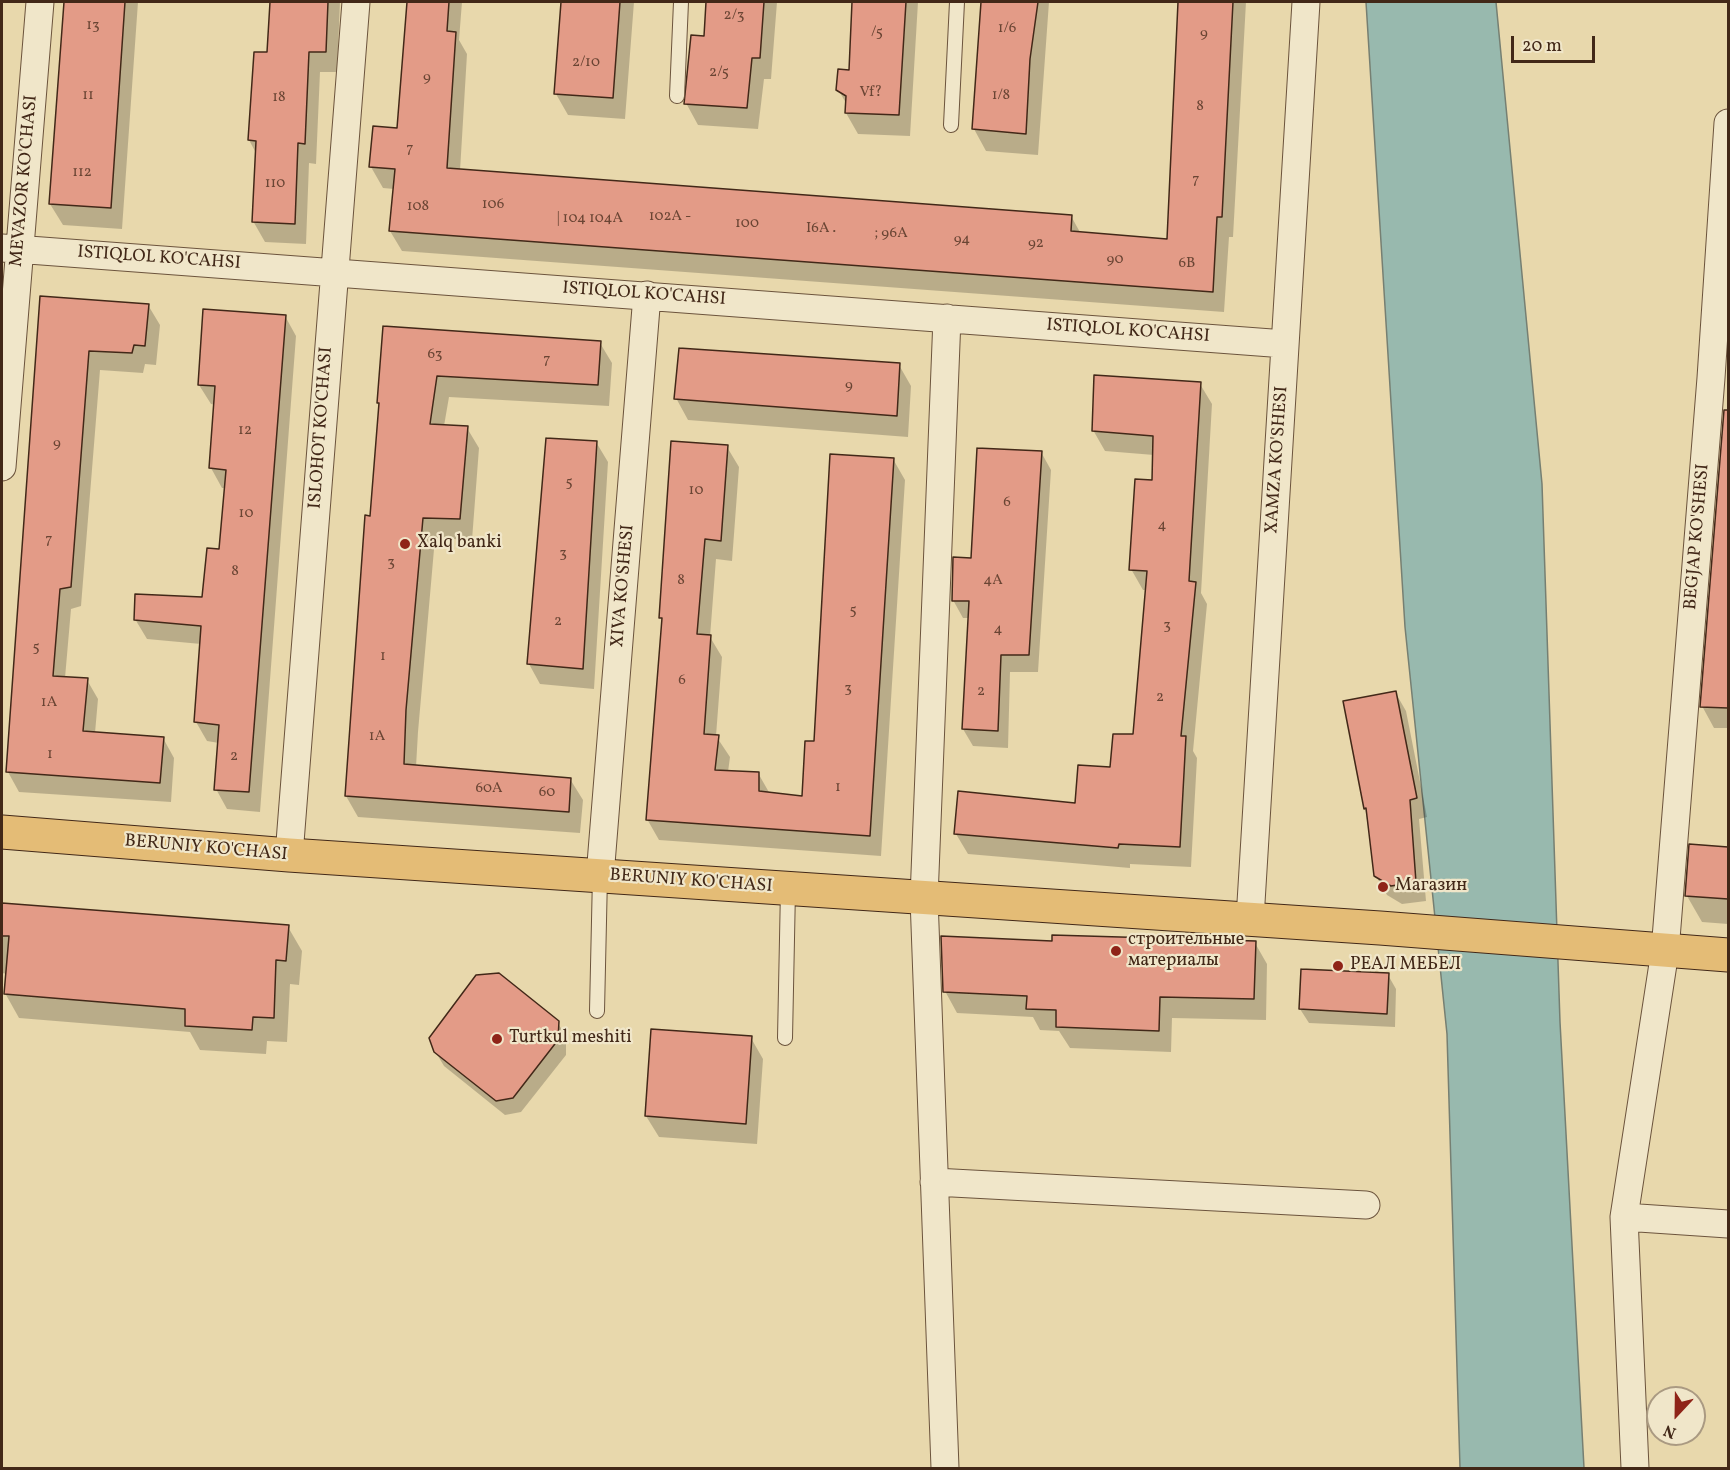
<!DOCTYPE html>
<html>
<head>
<meta charset="utf-8">
<style>
  body { margin:0 }
  #map { position:relative; width:1730px; height:1470px; overflow:hidden; background:#e8d8ac; font-family:Vollkorn,serif }
  canvas { display:block }
  .frame { position:absolute; inset:0; border:3px solid #422818; pointer-events:none }
  .north { position:absolute; left:1646px; top:1386px; width:60px; height:60px; box-sizing:border-box; background:#f0e6c9; border:2px solid #aa9a82; border-radius:50%; rotate:202deg; font-size:16px; font-weight:700; line-height:24px; text-align:center; color:#422818 }
  .north::after { content:''; display:block; margin:auto; width:21px; height:27px; background:#8f2418; clip-path:polygon(50% 0,100% 100%,50% 72%,0 100%) }
  .scale { position:absolute; left:1511px; top:36px; width:84px; height:27px; box-sizing:border-box; border:3px solid #422818; border-top:0; padding-left:8px; font-size:18px; line-height:21px; white-space:nowrap; color:#422818; -webkit-text-stroke:4px #f0e6c9; paint-order:stroke }
</style>
</head>
<body>
<div id="map">
<canvas width="1730" height="1470"></canvas>
<div class="frame"></div>
<div class="north">N</div>
<div class="scale">20 m</div>
</div>
<script>
const ctx = document.querySelector('canvas').getContext('2d');
ctx.lineJoin = 'round';
function fillPath(path, color) { ctx.fillStyle = color; ctx.fill(path, 'evenodd'); }
const toPath = rows => new Path2D(rows.map(r => 'M' + r).join(''));
function stroke(path, color, width, dash) { ctx.strokeStyle = color; ctx.lineWidth = width; ctx.lineCap = dash ? 'butt' : 'round'; ctx.setLineDash(dash || []); ctx.stroke(path); }
function drawText(font, color, halo, rows, align = 'center') {
  ctx.font = font + ' Vollkorn,serif'; ctx.lineWidth = 4.5; ctx.setLineDash([]); ctx.textBaseline = 'middle'; ctx.strokeStyle = halo; ctx.fillStyle = color; for (const [text, x, y, turn = 0] of rows) {
    ctx.save(); ctx.translate(x, y); ctx.rotate((+turn || 0) * Math.PI / 180); ctx.textAlign = isNaN(turn) ? turn : align; if (halo) ctx.strokeText(text, 0, 0); ctx.fillText(text, 0, 0); ctx.restore();
  }
}
const water = toPath([
  [1366,2,1496,2,1542,484,1560,1022,1584,1468,1460,1468,1447,1034,1405,627,1366,2]
]);
fillPath(water, '#98b9ae');
stroke(water, '#767f72', 1.5);
fillPath(toPath([
  [65,2,138,2,122,229,63,225,50,204],
  [272,2,340,2,337,72,320,72,316,164,309,163,306,244,265,242,253,221,256,153,249,140,269,54],
  [408,2,462,2,459,40,467,54,460,171,1071,216,1081,234,1168,241,1180,2,1246,2,1233,237,1229,237,1224,312,402,251,390,231,394,189,383,188,371,167,398,129],
  [562,2,634,2,625,119,568,115,556,94],
  [708,2,777,2,771,79,764,79,758,129,698,125,686,103,705,38],
  [854,2,918,2,910,136,858,134,846,113,847,105,838,89,850,71],
  [983,2,1049,2,1038,155,986,151,974,129],
  [42,298,148,305,160,325,156,365,145,364,143,373,100,370,81,606,71,609,65,678,87,680,98,699,95,733,163,738,174,758,171,802,19,792,8,772],
  [285,316,296,336,260,812,227,809,216,789,219,743,207,741,196,722,201,644,147,639,135,619,203,598,220,550,226,488,222,488,211,468,216,405,211,404,199,385],
  [385,327,600,343,612,363,609,406,449,397,444,426,467,428,479,448,472,540,435,538,418,732,416,767,570,779,583,800,580,833,358,817,346,796,381,406,378,402],
  [899,365,911,386,908,437,688,420,676,398],
  [1200,384,1212,404,1201,593,1207,604,1193,751,1197,758,1191,867,1130,864,1130,868,968,854,956,834,1076,804,1111,769,1134,736,1147,590,1143,590,1131,569,1154,481,1154,455,1105,451,1093,430],
  [1725,422,1728,422,1728,728,1714,728,1702,706],
  [596,442,608,462,594,689,540,684,529,664],
  [727,447,739,467,732,561,716,559,710,637,722,657,716,736,730,757,728,772,758,773,770,794,803,798,815,743,893,459,905,480,881,856,659,840,647,819,663,621,661,618],
  [1041,452,1051,470,1038,672,1010,672,1008,748,973,746,963,729,970,618,963,618,953,600,973,560],
  [1395,692,1406,711,1427,817,1419,819,1426,901,1402,904,1387,895,1376,876,1365,808],
  [1691,845,1728,848,1728,924,1702,922,1687,896],
  [2,906,288,927,302,951,299,985,290,984,287,1042,267,1041,266,1054,200,1050,190,1032,19,1018,5,993,7,974,2,973],
  [1054,943,1255,943,1267,964,1266,1020,1172,1018,1171,1052,1070,1048,1059,1031,1040,1030,1033,1017,957,1013,945,991],
  [1388,975,1396,989,1395,1027,1309,1023,1300,1009],
  [557,1022,566,1036,566,1055,521,1112,505,1115,444,1066,435,1051],
  [751,1038,763,1059,757,1144,659,1137,646,1116]
]), '#0003');
const building = toPath([
  [64,2,125,2,111,208,49,204,64,2],
  [270,2,328,2,326,52,309,52,305,144,298,143,295,224,252,222,256,141,248,140,254,52,267,52,270,2],
  [407,2,449,2,447,31,456,32,447,168,1072,215,1071,231,1167,239,1178,2,1233,2,1222,217,1217,217,1213,292,389,231,395,169,369,167,373,126,397,128,407,2],
  [561,2,620,2,613,98,554,94,561,2],
  [706,2,764,2,760,58,752,58,747,108,684,104,691,35,704,36,706,2],
  [852,2,906,2,899,115,845,113,846,96,836,90,838,69,849,70,852,2],
  [981,2,1038,2,1030,59,1026,134,972,129,981,2],
  [40,296,149,304,145,346,134,345,132,353,89,351,71,587,60,589,53,676,88,678,83,731,164,737,160,783,6,772,40,296],
  [203,309,286,315,249,792,214,790,219,725,194,722,201,626,134,620,135,594,202,597,207,548,219,549,226,470,209,468,215,386,198,385,203,309],
  [383,326,601,341,598,385,437,376,430,424,468,426,460,519,423,518,406,710,404,764,571,778,569,812,345,796,365,515,370,516,379,403,377,403,383,326],
  [679,348,900,363,897,416,674,399,679,348],
  [1094,375,1201,382,1189,581,1196,582,1181,736,1186,736,1180,847,1119,844,1118,848,954,834,958,791,1075,803,1078,765,1110,767,1113,734,1133,734,1147,571,1129,570,1135,479,1152,480,1153,436,1092,431,1094,375],
  [1724,410,1728,410,1728,708,1700,707,1724,410],
  [546,438,597,441,583,669,527,664,546,438],
  [671,441,728,445,721,541,705,539,697,634,711,635,704,734,719,735,715,770,759,772,759,791,802,796,805,741,814,741,830,454,894,458,870,836,646,820,662,618,659,618,671,441],
  [977,448,1042,451,1029,655,1001,655,998,731,962,729,969,601,952,601,953,557,971,558,977,448],
  [1396,691,1417,798,1410,800,1416,882,1391,886,1374,876,1366,808,1364,809,1343,701,1396,691],
  [1689,844,1728,847,1728,899,1685,896,1689,844],
  [2,903,289,925,286,961,276,960,274,1018,253,1017,252,1030,185,1026,185,1009,4,994,9,936,2,936,2,903],
  [1052,935,1256,941,1254,999,1160,997,1159,1031,1056,1027,1056,1010,1026,1009,1027,996,943,992,941,936,1052,941,1052,935],
  [1301,969,1389,973,1387,1014,1299,1009,1301,969],
  [499,973,559,1021,558,1040,513,1098,496,1101,434,1052,429,1038,476,975,499,973],
  [651,1029,752,1036,746,1124,645,1116,651,1029]
]);
fillPath(building, '#e39b87');
stroke(building, '#422818', 1.5);
const lane = toPath([
  [677,96,681,2],
  [951,125,957,2],
  [597,1011,600,876],
  [785,1038,788,889]
]);
const street = toPath([
  [2,248,1285,344],
  [2,467,40,2],
  [289,855,356,2],
  [600,876,647,295],
  [1250,919,1306,2],
  [934,1182,1366,1205],
  [1624,1217,1728,1224],
  [945,1468,924,898,947,318],
  [1635,1468,1624,1217,1665,951,1711,378,1728,123]
]);
const primary = toPath([
  [2,832,289,855,1380,928,1728,955]
]);
stroke(lane, '#6c543d', 16);
stroke(street, '#6c543d', 29);
stroke(primary, '#422818', 35);
stroke(lane, '#f0e6c9', 14);
stroke(street, '#f0e6c9', 27);
stroke(primary, '#e4bc76', 33);
for (const [x, y, r, color] of [
  [405,544,6,"#8f2418"],
  [1383,887,6,"#8f2418"],
  [1116,951,6,"#8f2418"],
  [1338,966,6,"#8f2418"],
  [497,1039,6,"#8f2418"]
]) { const dot = new Path2D(); dot.arc(x, y, r, 0, 2 * Math.PI); ctx.fillStyle = color; ctx.fill(dot); stroke(dot, '#f0e6c9', 2); }
drawText('15px', '#6a4534', null, [
  ["2/3",734,16],
  ["13",93,26],
  ["1/6",1007,29],
  ["/5",877,33],
  ["9",1204,34],
  ["2/10",586,63],
  ["2/5",719,73],
  ["9",427,78],
  ["Vf?",871,93],
  ["11",88,96],
  ["1/8",1001,96],
  ["18",279,98],
  ["8",1200,107],
  ["7",410,149],
  ["112",82,173],
  ["7",1196,180],
  ["110",275,184],
  ["106",493,205],
  ["108",418,207],
  ["102A -",670,217],
  ["| 104 104A",590,219],
  ["100",747,224],
  ["I6A .",821,229],
  ["; 96A",891,234],
  ["94",962,240],
  ["92",1036,244],
  ["90",1115,260],
  ["6B",1187,264],
  ["63",435,355],
  ["7",547,360],
  ["9",849,386],
  ["12",245,431],
  ["9",57,444],
  ["5",569,483],
  ["10",696,491],
  ["6",1007,503],
  ["10",246,514],
  ["4",1162,526],
  ["7",49,540],
  ["3",563,554],
  ["3",391,563],
  ["8",235,572],
  ["8",681,581],
  ["4A",993,581],
  ["5",853,611],
  ["2",558,622],
  ["3",1167,626],
  ["4",998,630],
  ["5",36,648],
  ["1",383,657],
  ["6",682,681],
  ["3",848,689],
  ["2",981,692],
  ["2",1160,698],
  ["1A",49,703],
  ["1A",377,737],
  ["1",50,755],
  ["2",234,757],
  ["1",838,788],
  ["60A",489,789],
  ["60",547,793]
]);
drawText('18px', '#422818', '#f0e6c9', [
  ["MEVAZOR KO'CHASI",25,181,-85],
  ["ISTIQLOL KO'CAHSI",159,259,4],
  ["ISTIQLOL KO'CAHSI",644,295,4],
  ["ISTIQLOL KO'CAHSI",1128,332,4],
  ["ISLOHOT KO'CHASI",322,428,-86],
  ["XAMZA KO'SHESI",1278,460,-86],
  ["BEGJAP KO'SHESI",1698,537,-85],
  ["XIVA KO'SHESI",624,586,-85],
  ["BERUNIY KO'CHASI",206,849,5],
  ["BERUNIY KO'CHASI",691,882,4]
]);
drawText('18px', '#422818', '#f0e6c9', [
  ["Xalq banki",417,544],
  ["Магазин",1395,887],
  ["строительные",1128,941],
  ["материалы",1128,962],
  ["РЕАЛ МЕБЕЛ",1350,966],
  ["Turtkul meshiti",509,1039]
], 'left');
</script>
</body>
</html>
